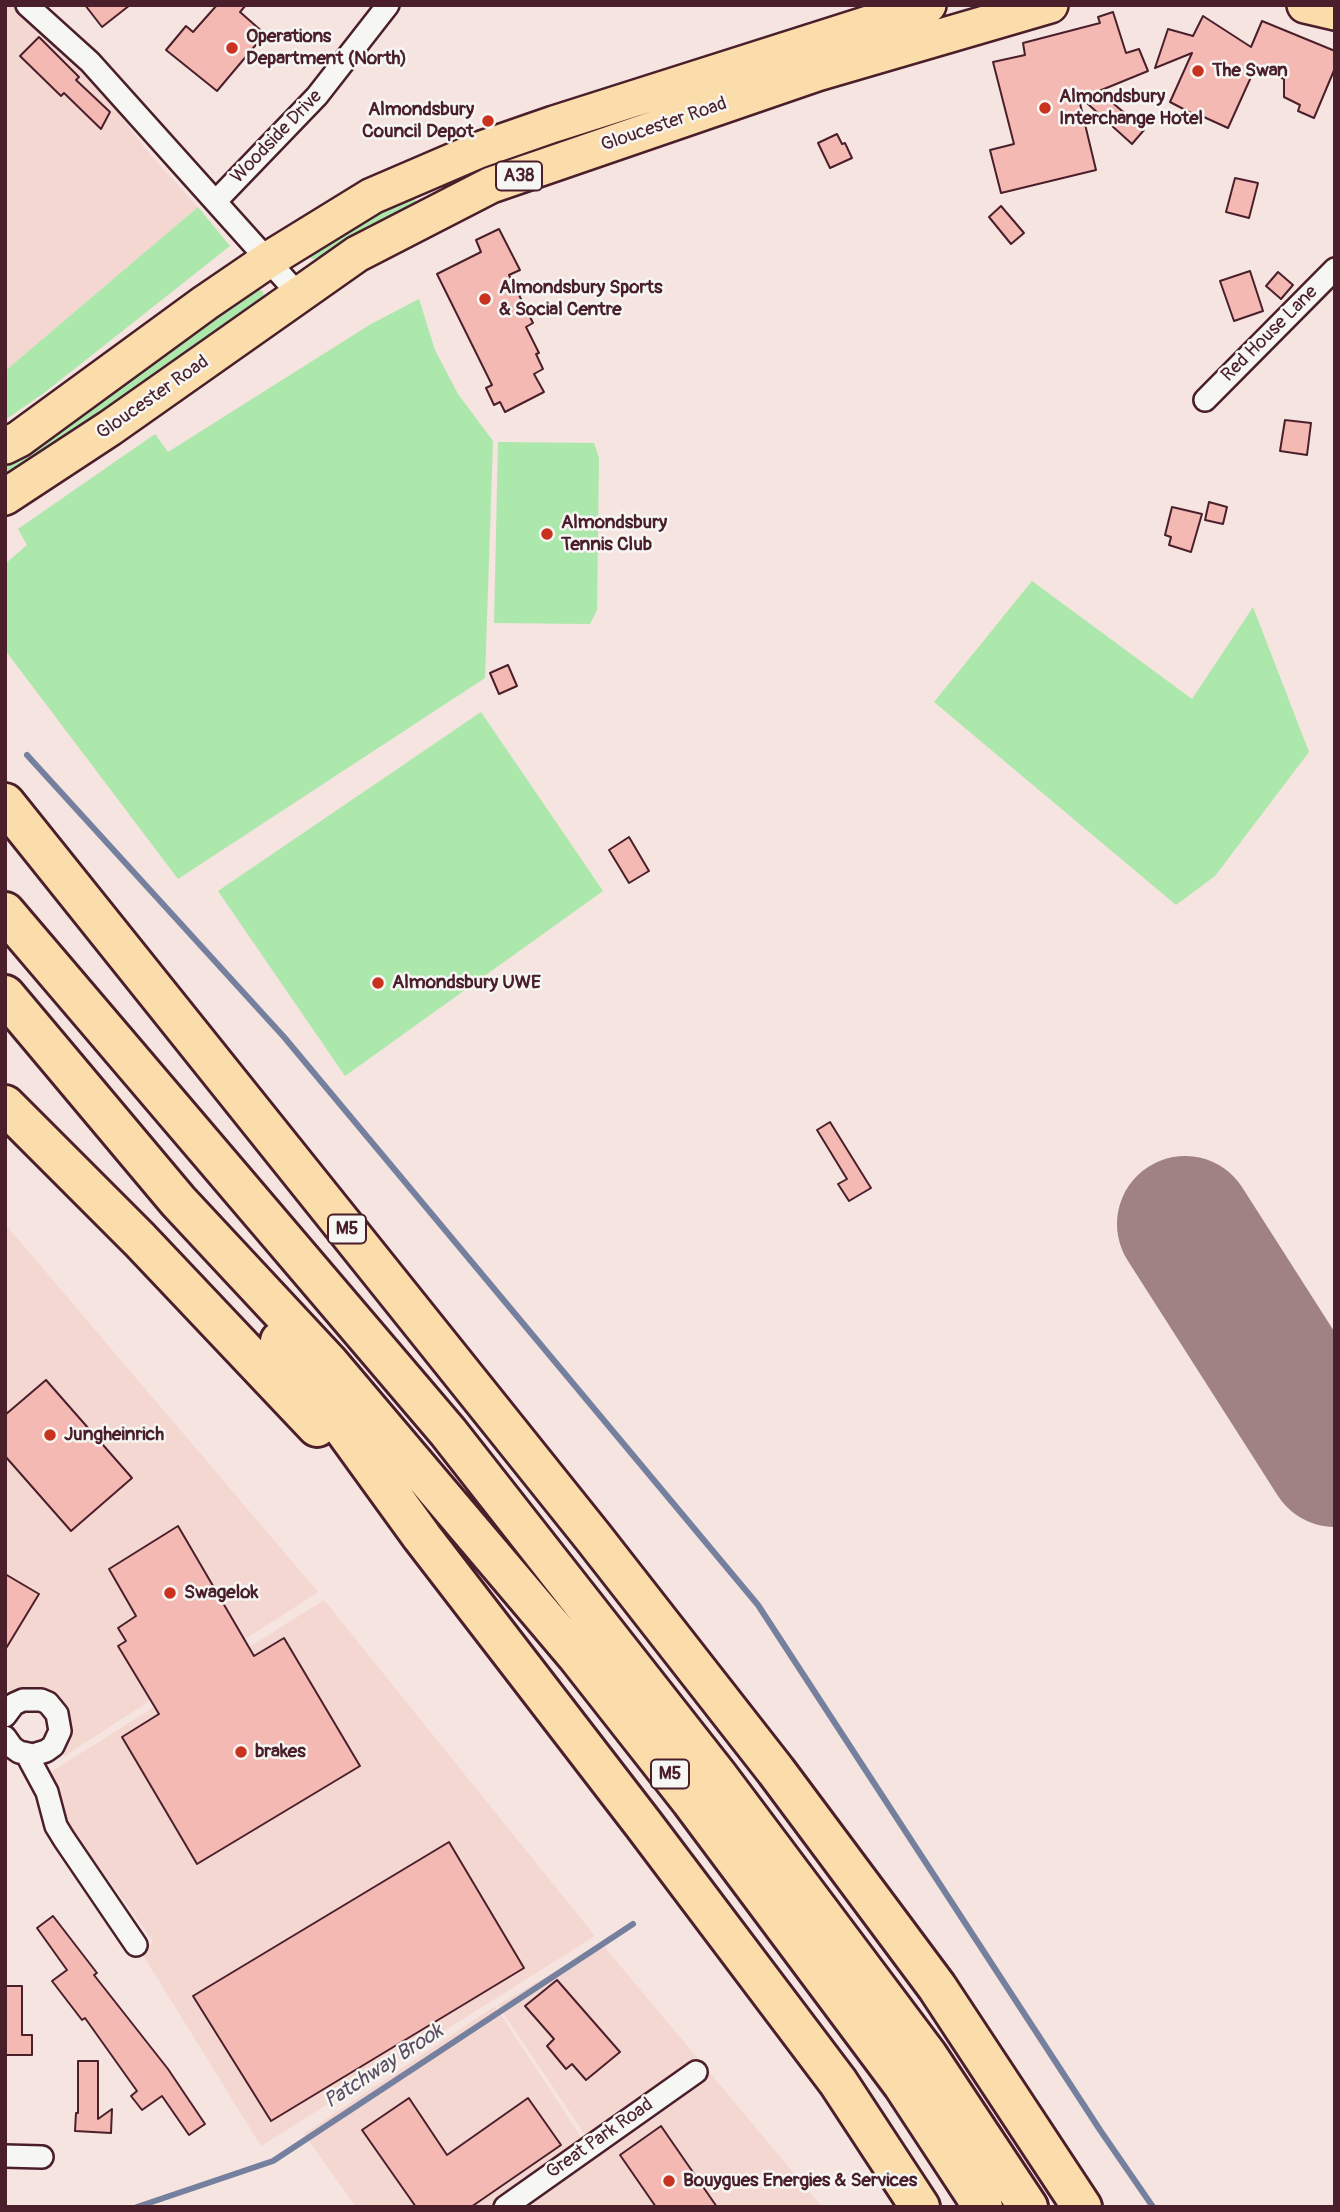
<!DOCTYPE html>
<html>
<head>
<meta charset="utf-8">
<style>
  body { margin:0 }
  #map { position:relative; width:1340px; height:2212px; overflow:hidden; background:#f5e4df; font-family:Pangolin,sans-serif }
  canvas { display:block }
  .frame { position:absolute; inset:0; border:7px solid #4a1f2b; pointer-events:none }
</style>
</head>
<body>
<div id="map">
<canvas width="1340" height="2212"></canvas>
<div class="frame"></div>
</div>
<script>
const ctx = document.querySelector('canvas').getContext('2d');
ctx.lineJoin = 'round';
function fillPath(path, color) { ctx.fillStyle = color; ctx.fill(path, 'evenodd'); }
const toPath = rows => new Path2D(rows.map(r => 'M' + r).join(''));
function stroke(path, color, width, dash) { ctx.strokeStyle = color; ctx.lineWidth = width; ctx.lineCap = dash ? 'butt' : 'round'; ctx.setLineDash(dash || []); ctx.stroke(path); }
function drawText(font, color, halo, rows, align = 'center') {
  ctx.font = font + ' Pangolin,sans-serif'; ctx.lineWidth = 5; ctx.setLineDash([]); ctx.textBaseline = 'middle'; ctx.strokeStyle = halo; ctx.fillStyle = color; for (const [text, x, y, turn = 0] of rows) {
    ctx.save(); ctx.translate(x, y); ctx.rotate((+turn || 0) * Math.PI / 180); ctx.textAlign = isNaN(turn) ? turn : align; if (halo) ctx.strokeText(text, 0, 0); ctx.fillText(text, 0, 0); ctx.restore();
  }
}
fillPath(toPath([
  [5,5,14,5,109,101,148,152,198,207,5,371],
  [5,1224,318,1592,63,1757,71,1735,71,1715,58,1693,5,1690],
  [324,1600,595,1936,261,2146,143,1955,153,1941,64,1818,51,1772],
  [602,1944,822,2207,509,2207,593,2147,498,2005],
  [495,2006,587,2146,500,2207,356,2207,304,2134]
]), '#f5d7d2');
fillPath(toPath([
  [404,195,413,197,418,204,417,208,371,224,319,258,312,259,306,254],
  [198,207,230,246,44,393,5,420,5,371],
  [256,286,263,292,264,303,5,478,5,460],
  [419,299,435,350,458,394,493,441,485,678,178,879,5,650,5,564,27,545,18,529,155,434,168,452,371,324],
  [498,442,594,443,599,458,597,610,590,624,494,623],
  [1032,581,1192,699,1253,607,1309,752,1215,876,1176,905,934,702],
  [481,712,603,891,345,1076,218,891]
]), '#ace7ac');
stroke(toPath([
  [27,755,284,1037,758,1605,1100,2130,1153,2207],
  [137,2207,273,2161,633,1924]
]), '#757f9e', 6);
stroke(toPath([
  [1185,1224,1335,1459]
]), '#a08285', 136);
const building = toPath([
  [85,5,130,5,102,27,85,5],
  [217,5,246,5,240,12,265,34,217,91,166,50,186,26,193,32,217,5],
  [1113,12,1126,53,1139,49,1148,71,1099,91,1144,130,1132,144,1078,95,1096,170,1001,193,990,150,1014,144,993,62,1025,55,1023,43,1100,23,1098,17,1113,12],
  [1203,16,1251,47,1262,21,1335,51,1335,68,1314,118,1298,111,1300,105,1284,97,1284,79,1256,66,1228,128,1195,113,1195,115,1170,102,1192,53,1155,68,1168,29,1193,36,1203,16],
  [39,37,79,77,76,80,110,112,101,129,64,93,61,96,20,56,39,37],
  [837,134,842,144,845,143,852,158,830,168,818,143,837,134],
  [1235,178,1258,183,1249,218,1226,212,1235,178],
  [1001,206,1024,233,1011,244,989,217,1001,206],
  [499,229,520,270,509,275,533,323,526,327,539,353,536,354,543,369,534,374,544,392,505,412,500,402,494,405,486,388,492,385,437,274,481,252,476,240,499,229],
  [1250,271,1263,311,1234,321,1220,281,1250,271],
  [1278,272,1293,285,1281,299,1266,286,1278,272],
  [1285,420,1311,423,1307,455,1280,451,1285,420],
  [1209,502,1227,507,1223,524,1205,520,1209,502],
  [1172,507,1202,514,1191,552,1169,545,1171,537,1165,535,1172,507],
  [508,665,517,686,499,694,490,673,508,665],
  [629,837,649,871,629,883,609,850,629,837],
  [830,1122,871,1188,849,1201,838,1184,847,1179,817,1130,830,1122],
  [46,1380,132,1478,71,1531,5,1456,5,1415,46,1380],
  [178,1526,254,1656,284,1638,360,1766,197,1864,122,1737,159,1714,118,1646,126,1641,118,1628,136,1616,109,1569,178,1526],
  [5,1574,39,1594,5,1650,5,1574],
  [449,1842,524,1968,271,2121,193,1996,449,1842],
  [53,1916,97,1973,94,1975,168,2069,205,2124,189,2135,162,2096,142,2110,131,2096,137,2091,85,2018,82,2020,52,1981,67,1970,37,1928,53,1916],
  [557,1980,620,2052,586,2080,572,2064,566,2069,547,2046,554,2039,525,2006,557,1980],
  [5,1986,22,1986,22,2035,32,2035,32,2055,5,2055,5,1986],
  [78,2061,98,2061,98,2119,112,2109,111,2133,75,2131,76,2113,78,2113,78,2061],
  [409,2098,447,2155,528,2098,561,2145,471,2207,416,2207,362,2130,409,2098],
  [661,2126,717,2207,656,2207,620,2155,661,2126]
]);
fillPath(building, '#f4b9b3');
stroke(building, '#4a1f2b', 2);
const minor = toPath([
  [27,5,90,62,300,296],
  [216,201,317,96,388,5],
  [1205,400,1335,269],
  [5,1716,14,1704,23,1700,41,1700,48,1703,57,1714,60,1731,53,1746,46,1751,33,1755,19,1752,12,1747,5,1737],
  [27,1755,47,1792,56,1826,64,1839,136,1945],
  [5,2156,42,2157],
  [505,2207,696,2072]
]);
const primary = toPath([
  [1305,5,1335,12],
  [5,446,19,439,205,303,268,260,372,196,479,150,554,124,928,5],
  [5,497,110,428,357,254,491,185,817,73,1050,5]
]);
const motorway = toPath([
  [5,803,593,1537,776,1771,937,1987,1082,2207],
  [5,912,448,1432,718,1776,928,2056,1028,2207],
  [5,995,178,1201,329,1363,577,1656,691,1801,903,2085,983,2207],
  [5,1105,140,1240,317,1427],
  [280,1341,422,1537,644,1825,838,2082,920,2207]
]);
stroke(minor, '#4a1f2b', 26);
stroke(primary, '#4a1f2b', 40);
stroke(motorway, '#4a1f2b', 44);
stroke(minor, '#f6f6f2', 21);
stroke(primary, '#fbddab', 35);
stroke(motorway, '#fbddab', 38);
for (const [x, y, r, color] of [
  [232,48,7,"#c8321e"],
  [1198,71,7,"#c8321e"],
  [1045,108,7,"#c8321e"],
  [488,121,7,"#c8321e"],
  [485,299,7,"#c8321e"],
  [547,534,7,"#c8321e"],
  [378,983,7,"#c8321e"],
  [50,1435,7,"#c8321e"],
  [170,1593,7,"#c8321e"],
  [241,1752,7,"#c8321e"],
  [669,2181,7,"#c8321e"]
]) { const dot = new Path2D(); dot.arc(x, y, r, 0, 2 * Math.PI); ctx.fillStyle = color; ctx.fill(dot); stroke(dot, '#f6f6f2', 2.5); }
for (const [x, y, w] of [
  [519,176,46],
  [347,1229,38],
  [670,1774,38]
]) { const box = new Path2D(); box.roundRect(x - w / 2, y - 14.5, w, 29, 5); ctx.fillStyle = '#f6f6f2'; ctx.fill(box); stroke(box, '#4a1f2b', 2); }
drawText('bold 18px', '#4a1f2b', null, [
  ["A38",519,176],
  ["M5",347,1229],
  ["M5",670,1774]
]);
drawText('bold 19px', '#4a1f2b', '#f6f6f2', [
  ["Operations",246,37],
  ["Department (North)",246,59],
  ["The Swan",1212,71],
  ["Almondsbury",1059,97],
  ["Interchange Hotel",1059,119],
  ["Almondsbury",474,110,"right"],
  ["Council Depot",474,132,"right"],
  ["Almondsbury Sports",499,288],
  ["& Social Centre",499,310],
  ["Almondsbury",561,523],
  ["Tennis Club",561,545],
  ["Almondsbury UWE",392,983],
  ["Jungheinrich",64,1435],
  ["Swagelok",184,1593],
  ["brakes",255,1752],
  ["Bouygues Energies & Services",683,2181]
], 'left');
drawText('19px', '#4a1f2b', '#f6f6f2', [
  ["Gloucester Road",664,125,-19],
  ["Woodside Drive",277,137,-46],
  ["Red House Lane",1270,334,-45],
  ["Gloucester Road",153,398,-35],
  ["Great Park Road",600,2139,-35]
]);
drawText('italic 21px', '#5f4f65', '#f6f6f2', [
  ["Patchway Brook",384,2067,-33]
]);
</script>
</body>
</html>
